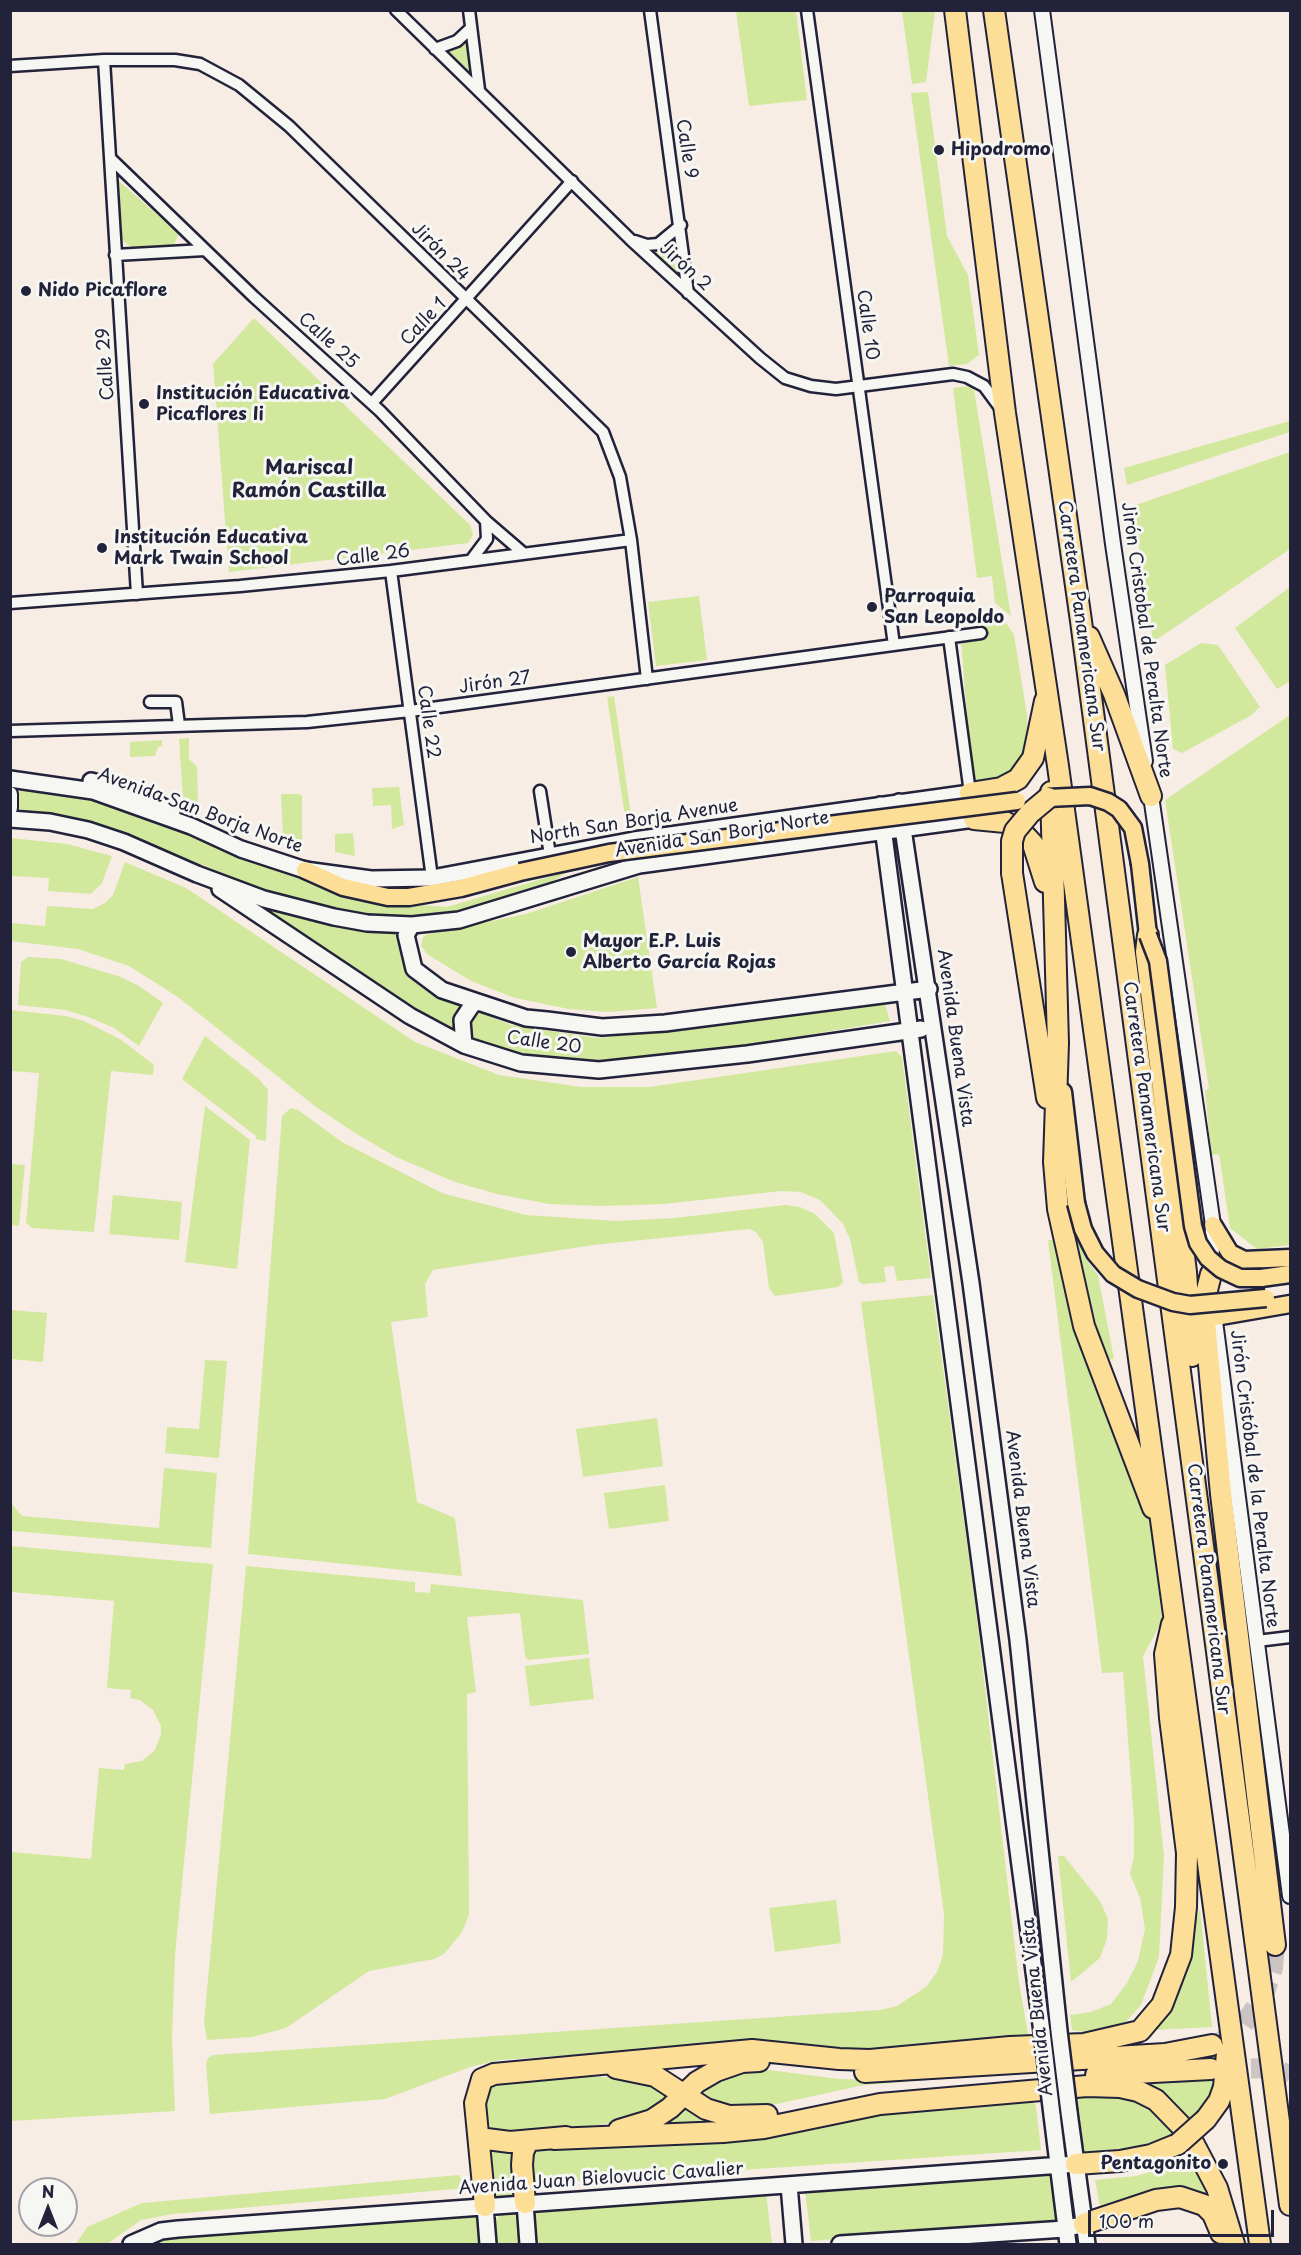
<!DOCTYPE html>
<html>
<head>
<meta charset="utf-8">
<style>
  body { margin:0 }
  #map { position:relative; width:1301px; height:2255px; overflow:hidden; background:#f7ede4; font-family:"Playpen Sans",sans-serif }
  canvas { display:block }
  .frame { position:absolute; inset:0; border:12px solid #22223b; pointer-events:none }
  .north { position:absolute; left:18px; top:2177px; width:60px; height:60px; box-sizing:border-box; background:#f6f6f2; border:2px solid #a1a1a9; border-radius:50%; rotate:0deg; font-size:16px; font-weight:700; line-height:24px; text-align:center; color:#22223b }
  .north::after { content:''; display:block; margin:auto; width:21px; height:27px; background:#22223b; clip-path:polygon(50% 0,100% 100%,50% 72%,0 100%) }
  .scale { position:absolute; left:1088px; top:2210px; width:186px; height:27px; box-sizing:border-box; border:3px solid #22223b; border-top:0; padding-left:8px; font-size:18px; line-height:21px; white-space:nowrap; color:#22223b; -webkit-text-stroke:4px #f6f6f2; paint-order:stroke }
</style>
</head>
<body>
<div id="map">
<canvas width="1301" height="2255"></canvas>
<div class="frame"></div>
<div class="north">N</div>
<div class="scale">100 m</div>
</div>
<script>
const ctx = document.querySelector('canvas').getContext('2d');
ctx.lineJoin = 'round';
function fillPath(path, color) { ctx.fillStyle = color; ctx.fill(path, 'evenodd'); }
const toPath = rows => new Path2D(rows.map(r => 'M' + r).join(''));
function stroke(path, color, width, dash) { ctx.strokeStyle = color; ctx.lineWidth = width; ctx.lineCap = dash ? 'butt' : 'round'; ctx.setLineDash(dash || []); ctx.stroke(path); }
function drawText(font, color, halo, rows, align = 'center') {
  ctx.font = font + ' "Playpen Sans",sans-serif'; ctx.lineWidth = 6; ctx.setLineDash([]); ctx.textBaseline = 'middle'; ctx.strokeStyle = halo; ctx.fillStyle = color; for (const [text, x, y, turn = 0] of rows) {
    ctx.save(); ctx.translate(x, y); ctx.rotate((+turn || 0) * Math.PI / 180); ctx.textAlign = isNaN(turn) ? turn : align; if (halo) ctx.strokeText(text, 0, 0); ctx.fillText(text, 0, 0); ctx.restore();
  }
}
fillPath(toPath([
  [736,11,796,11,807,100,749,106],
  [902,11,935,11,926,82,912,84],
  [470,33,477,87,442,48],
  [928,92,947,236,968,275,979,355,967,364,949,366,911,93],
  [119,181,176,231,178,235,174,245,133,248,122,240],
  [671,229,681,282,644,242,656,239],
  [254,318,470,525,473,535,468,543,229,572,213,364],
  [970,386,974,390,1011,616,995,603,992,576,977,578,953,388],
  [1290,421,1290,432,1127,485,1124,468],
  [1290,452,1290,549,1153,642,1133,506],
  [1290,587,1290,681,1277,689,1235,628],
  [699,596,707,660,656,666,648,602],
  [995,619,1005,621,1014,635,1027,715,1028,747,1014,771,1000,781,979,787,972,780,961,640,979,637,978,621],
  [1201,643,1218,645,1260,707,1250,716,1182,753,1173,749,1165,665],
  [614,696,633,830,627,830,607,697],
  [1290,715,1290,1245,1257,1249,1230,1228,1219,1154,1211,1155,1205,1090,1209,1089,1165,800],
  [189,738,189,759,197,767,198,804,183,798,179,739],
  [162,740,162,746,158,747,155,756,130,757,130,742],
  [27,787,85,797,123,807,205,836,358,901,447,907,569,871,528,897,462,915,415,919,369,917,317,906,267,891,120,832,91,824,22,814,16,805,17,793],
  [399,787,404,825,392,829,391,805,373,806,372,788],
  [281,794,299,794,302,796,302,843,283,838],
  [353,833,355,856,335,852,335,834],
  [11,838,67,844,112,856,102,883,91,894,48,891,49,878,11,876],
  [125,862,186,888,415,1042,499,1075,581,1087,649,1087,896,1051,902,1057,931,1278,897,1281,894,1266,884,1267,886,1282,864,1284,859,1282,850,1239,843,1224,820,1200,801,1192,781,1191,664,1204,601,1206,549,1204,497,1194,455,1182,396,1157,355,1133,316,1107,178,997,129,966,78,949,11,941,11,923,45,926,47,906,93,909,105,903,113,895],
  [638,877,657,1008,608,1012,569,1009,515,998,471,981,427,954,421,946,423,937,428,934,526,914],
  [273,907,332,922,402,934,401,950,409,973,435,994,511,1025,597,1038,884,1001,890,1021,665,1059,601,1062,525,1056,469,1040,373,989,272,917],
  [28,957,61,959,118,976,139,986,163,1003,139,1046,114,1028,91,1018,66,1010,18,1005,21,962],
  [11,1010,66,1016,84,1021,120,1039,154,1065,153,1075,111,1071,94,1232,32,1228,26,1223,39,1073,11,1071],
  [205,1036,259,1079,268,1090,266,1141,256,1139,256,1136,182,1079],
  [205,1106,250,1140,237,1269,185,1262],
  [291,1108,298,1110,342,1142,442,1193,526,1215,616,1221,675,1218,785,1205,800,1207,815,1214,834,1233,843,1282,838,1287,775,1296,769,1288,763,1242,756,1232,749,1229,593,1245,433,1270,425,1284,428,1317,391,1322,417,1502,455,1518,462,1576,248,1554,282,1116],
  [10,1164,25,1165,19,1226,11,1225],
  [113,1195,182,1202,179,1240,109,1234],
  [1072,1229,1085,1258,1098,1275,1114,1359,1101,1360],
  [1048,1240,1055,1240,1072,1312,1150,1516,1162,1621,1143,1656,1164,1856,1159,1957,1141,2005,1123,2025,1095,2034,1072,2030,1070,2015,1091,2012,1111,2004,1127,1983,1138,1961,1145,1929,1140,1898,1130,1874,1134,1857,1134,1821,1123,1672,1102,1673],
  [933,1295,975,1602,1019,1983,1029,2039,859,2052,763,2042,499,2060,470,2067,385,2099,210,2114,206,2064,208,2058,213,2055,880,2010,897,2006,926,1987,937,1972,943,1955,944,1914,861,1302],
  [11,1310,47,1313,43,1362,11,1359],
  [205,1360,227,1361,219,1458,165,1453,167,1427,199,1429],
  [657,1418,663,1466,583,1477,576,1429],
  [164,1468,217,1473,211,1548,13,1531,11,1528,11,1503,22,1516,159,1528],
  [665,1485,669,1521,609,1529,604,1493],
  [11,1546,213,1564,175,1955,172,2040,175,2111,11,2121,11,1852,91,1859,99,1768,124,1770,125,1764,142,1761,155,1750,161,1734,161,1726,153,1710,140,1700,130,1698,131,1690,107,1688,114,1601,11,1592],
  [246,1566,415,1582,415,1592,430,1593,431,1584,583,1600,589,1654,528,1660,525,1656,520,1613,467,1617,476,1692,467,1694,469,1915,462,1932,444,1954,434,1959,369,1971,286,2028,252,2037,207,2040,204,2023],
  [589,1658,594,1699,530,1706,525,1666],
  [1058,1856,1064,1856,1100,1901,1108,1919,1107,1939,1100,1958,1071,1982],
  [836,1900,841,1943,775,1952,769,1908],
  [1200,1909,1212,2027,1153,2030,1174,2007,1190,1962,1195,1920],
  [769,2070,839,2079,906,2080,906,2082,864,2085,758,2108,724,2107,697,2095,705,2087,728,2074],
  [562,2076,635,2078,647,2082,672,2096,637,2119,537,2134,498,2134,492,2129,488,2122,486,2097,494,2084],
  [1212,2078,1213,2090,1205,2107,1190,2122,1179,2107,1159,2093,1129,2083],
  [1112,2095,1151,2107,1178,2132,1133,2152,1079,2158,1070,2099],
  [1033,2101,1036,2106,1041,2150,531,2184,529,2150,747,2138,881,2109],
  [684,2106,736,2126,645,2132],
  [496,2149,507,2149,516,2155,517,2193,510,2198,498,2198,491,2194,488,2157],
  [1196,2159,1214,2197,1165,2190,1101,2212,1095,2180,1136,2176],
  [1052,2173,1059,2221,811,2241,805,2190],
  [459,2175,466,2188,173,2214,141,2220,107,2244,76,2244,87,2227,142,2203],
  [766,2193,772,2243,534,2244,532,2214,535,2210],
  [513,2213,520,2221,522,2244,495,2244,494,2223,500,2214],
  [476,2214,481,2217,483,2244,145,2244,162,2238,179,2235]
]), '#d2e89d');
stroke(toPath([
  [1220,2042,1241,2028,1264,1995,1273,1968,1275,1945],
  [1221,2069,1276,2068,1290,2077]
]), '#ccc4c2', 20, [20, 10]);
const minor = toPath([
  [396,10,631,240,760,358,785,378,811,386,836,389,953,374,967,377,984,386,1001,409],
  [469,10,479,90],
  [650,10,688,293],
  [807,10,894,645],
  [435,49,457,41,471,28],
  [104,60,137,594],
  [10,66,104,60,175,60,200,64,239,85,289,126,603,432,620,477,631,540,647,679],
  [110,158,254,297,380,411,486,521,522,552],
  [635,241,647,245,658,244,681,225],
  [115,255,205,250],
  [372,403,572,181],
  [472,559,487,539,486,521],
  [391,571,432,878],
  [10,603,240,586,391,571,631,540],
  [949,637,970,793],
  [150,702,176,702,179,725],
  [10,731,307,722,410,711,981,633],
  [540,791,550,855],
  [1257,1641,1290,1637]
]);
const tertiary = toPath([
  [1042,10,1113,544,1145,761],
  [1150,789,1213,1225,1211,1266],
  [10,794,10,808],
  [1213,1306,1290,1896]
]);
const secondary = toPath([
  [10,779,93,791,191,826,241,849,305,870,371,879,432,878,634,840,970,793],
  [91,781,142,795,172,812],
  [899,802,971,1283,1018,1640,1059,2031],
  [880,805,1042,2032],
  [10,819,50,822,88,830,124,842,197,874,264,899,334,917,367,923,412,925,459,920,639,865,974,819],
  [220,889,410,1016,464,1045,521,1063,599,1070,747,1054,921,1029],
  [412,925,406,935,414,969,442,990,526,1018,547,1020,602,1027,665,1023,929,989],
  [464,1045,462,1020,472,1005,478,1002],
  [1069,2112,1087,2244],
  [1052,2115,1068,2244],
  [789,2185,794,2244],
  [525,2203,528,2244],
  [485,2206,488,2244],
  [131,2244,161,2231,178,2229,1076,2164],
  [840,2244,1065,2229,1084,2224]
]);
const primary = toPath([
  [1140,864,1148,935],
  [305,870,343,887,388,897,409,897,461,888,520,872],
  [1063,1092,1076,1203],
  [1213,1225,1230,1253,1244,1260,1290,1258],
  [1261,1278,1290,1274],
  [1215,1317,1290,1304]
]);
const motorway = toPath([
  [955,10,1005,413,1058,766,1260,2244],
  [994,10,1081,621,1290,2205],
  [1089,637,1114,694,1151,796],
  [1051,792,1058,1043,1054,1162,1058,1209,1084,1326,1153,1508],
  [970,793,1001,788,1018,779,1033,758,1045,701],
  [974,819,1005,822,1020,830,1033,844,1045,882],
  [1012,873,1047,1098],
  [1148,935,1146,952,1186,1272,1192,1356],
  [1211,1274,1205,1298,1205,1322,1221,1494,1275,1945],
  [616,2068,655,2076,706,2109,729,2116,767,2115],
  [865,2072,1165,2054,1212,2045],
  [1096,2075,1211,2069],
  [1206,2119,1219,2101,1224,2087,1227,2053],
  [619,2130,652,2120,670,2108,697,2082,716,2071,742,2062,759,2061],
  [479,2138,510,2142,566,2137],
  [554,2139,723,2132,764,2128,880,2104,1087,2086,1120,2087,1138,2091,1156,2100,1188,2133,1217,2188,1234,2244],
  [1076,2164,1120,2161,1151,2155,1178,2144],
  [525,2203,522,2165,523,2152,528,2141],
  [485,2206,475,2103,482,2079,494,2074,752,2050,839,2059,870,2060,1010,2047,1084,2044,1140,2031,1162,2005,1181,1955,1186,1907,1187,1853,1170,1718,1165,1654,1172,1624],
  [1084,2224,1156,2200,1180,2197,1204,2205,1213,2214,1221,2233]
]);
stroke(minor, '#22223b', 15);
stroke(tertiary, '#22223b', 18);
stroke(secondary, '#22223b', 20);
stroke(primary, '#22223b', 21);
stroke(motorway, '#22223b', 24);
stroke(minor, '#f6f6f2', 10);
stroke(tertiary, '#f6f6f2', 14);
stroke(secondary, '#f6f6f2', 15);
stroke(primary, '#fdde96', 16);
stroke(motorway, '#fdde96', 20);
const secondaryBridge = toPath([
  [1059,2031,1069,2112],
  [1042,2032,1052,2115]
]);
const primaryBridge = toPath([
  [1048,798,1090,796,1108,802,1119,809,1133,828,1140,864],
  [520,872,609,853,1017,801],
  [1148,935,1158,961,1193,1226,1198,1243,1208,1258,1221,1269,1240,1278,1261,1278],
  [1076,1203,1083,1229,1095,1253,1113,1274,1138,1289,1173,1302,1190,1305,1266,1298]
]);
const motorwayBridge = toPath([
  [1012,873,1012,841,1015,831,1030,813,1048,798],
  [1178,2144,1206,2119]
]);
stroke(secondaryBridge, '#22223b', 20, []);
stroke(primaryBridge, '#22223b', 21, []);
stroke(motorwayBridge, '#22223b', 24, []);
stroke(secondaryBridge, '#f6f6f2', 15);
stroke(primaryBridge, '#fdde96', 16);
stroke(motorwayBridge, '#fdde96', 20);
for (const [x, y, r, color] of [
  [939,150,6,"#22223b"],
  [26,291,6,"#22223b"],
  [144,404,6,"#22223b"],
  [102,548,6,"#22223b"],
  [872,607,6,"#22223b"],
  [571,952,6,"#22223b"],
  [1223,2164,6,"#22223b"]
]) { const dot = new Path2D(); dot.arc(x, y, r, 0, 2 * Math.PI); ctx.fillStyle = color; ctx.fill(dot); stroke(dot, '#f6f6f2', 2); }
drawText('18px', '#22223b', '#f6f6f2', [
  ["Calle 9",686,149,81],
  ["Jirón 24",440,252,45],
  ["Jirón 2",685,267,42],
  ["Calle 1",424,322,-47],
  ["Calle 10",867,325,82],
  ["Calle 25",328,341,42],
  ["Calle 29",106,364,-94],
  ["Calle 26",373,556,-7],
  ["Carretera Panamericana Sur",1081,626,82],
  ["Jirón Cristobal de Peralta Norte",1146,640,82],
  ["Jirón 27",495,683,-8],
  ["Calle 22",428,722,82],
  ["Avenida San Borja Norte",200,811,20],
  ["North San Borja Avenue",634,822,-9],
  ["Avenida San Borja Norte",722,835,-9],
  ["Avenida Buena Vista",955,1038,82],
  ["Calle 20",544,1043,8],
  ["Carretera Panamericana Sur",1146,1107,82],
  ["Jirón Cristóbal de la Peralta Norte",1254,1479,83],
  ["Avenida Buena Vista",1022,1519,83],
  ["Carretera Panamericana Sur",1208,1589,83],
  ["Avenida Buena Vista",1038,2007,-96],
  ["Avenida Juan Bielovucic Cavalier",601,2179,-4]
]);
drawText('bold 18px', '#22223b', '#f6f6f2', [
  ["Hipodromo",951,150],
  ["Nido Picaflore",38,291],
  ["Institución Educativa",156,394],
  ["Picaflores Ii",156,415],
  ["Institución Educativa",114,538],
  ["Mark Twain School",114,559],
  ["Parroquia",884,597],
  ["San Leopoldo",884,618],
  ["Mayor E.P. Luis",583,942],
  ["Alberto García Rojas",583,963],
  ["Pentagonito",1211,2164,"right"]
], 'left');
drawText('bold 20px', '#22223b', '#f6f6f2', [
  ["Mariscal",309,468],
  ["Ramón Castilla",309,491]
]);
</script>
</body>
</html>
